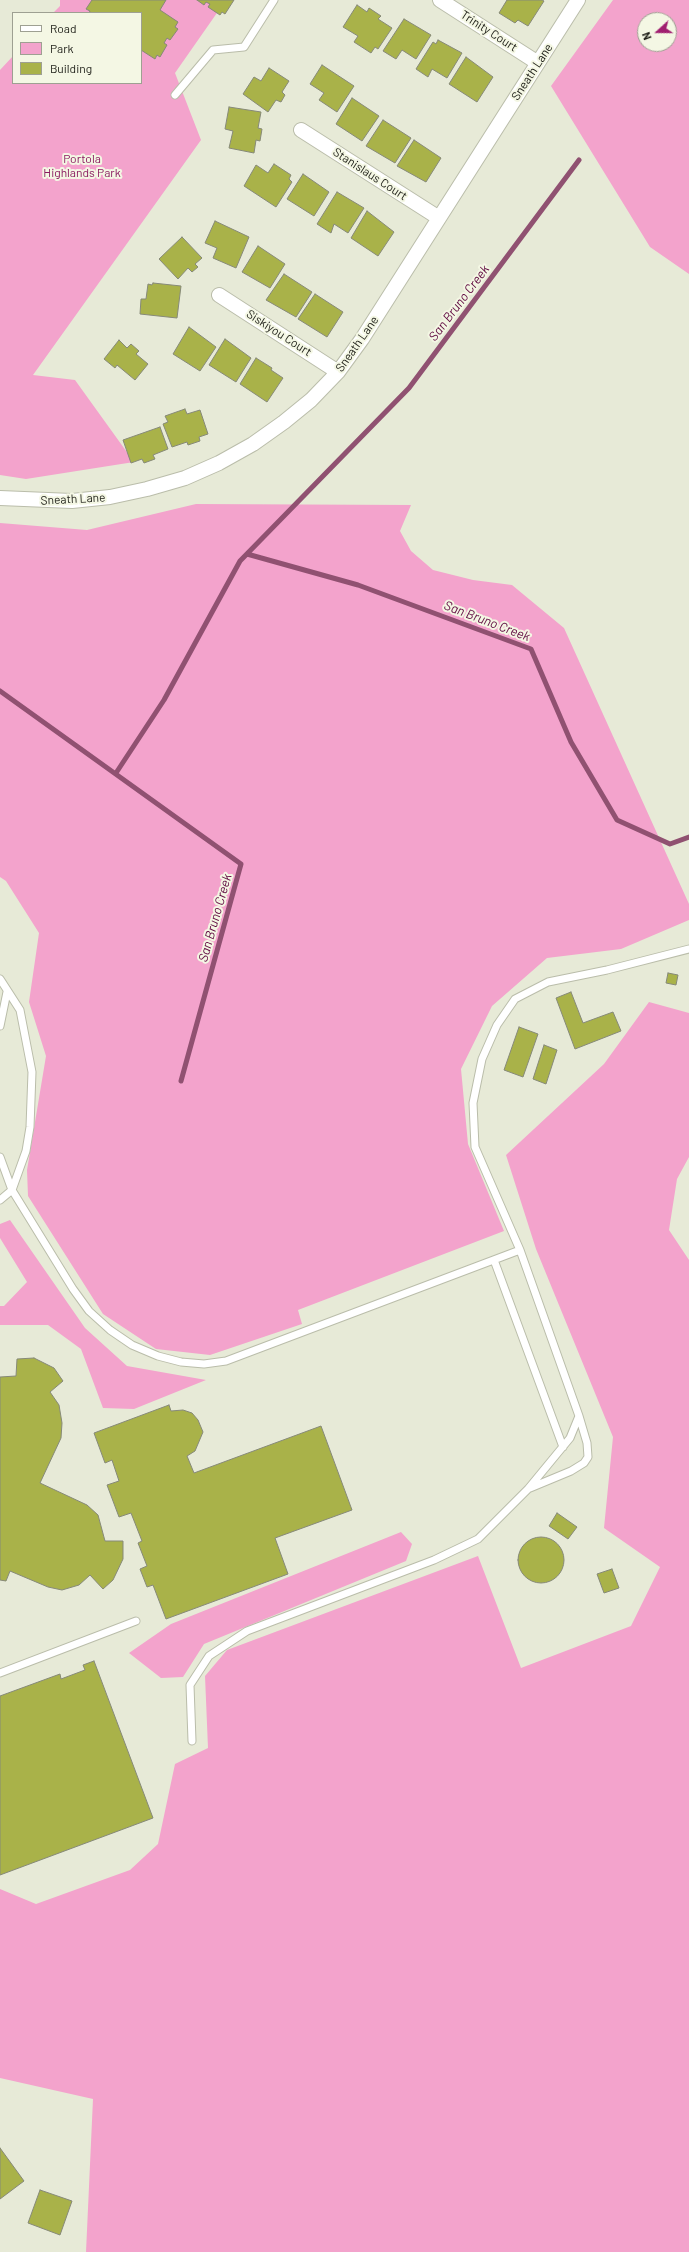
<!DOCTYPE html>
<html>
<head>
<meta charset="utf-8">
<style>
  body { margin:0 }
  #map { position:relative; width:689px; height:2252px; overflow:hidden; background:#e7ead7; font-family:Barlow,sans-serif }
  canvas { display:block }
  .legend { position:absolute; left:12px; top:12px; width:130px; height:72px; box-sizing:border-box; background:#f4f7e4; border:1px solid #9ea092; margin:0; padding:5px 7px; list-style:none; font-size:12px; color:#1d1e17 }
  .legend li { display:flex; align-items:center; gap:8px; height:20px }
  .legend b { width:20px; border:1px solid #9ea092 }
  .north { position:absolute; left:637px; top:12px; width:40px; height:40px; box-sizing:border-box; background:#f4f7e4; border:1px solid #9ea092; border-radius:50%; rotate:249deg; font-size:11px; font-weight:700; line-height:16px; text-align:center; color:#1d1e17 }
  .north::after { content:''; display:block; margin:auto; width:14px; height:18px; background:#a01f70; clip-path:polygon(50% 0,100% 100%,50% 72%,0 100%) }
</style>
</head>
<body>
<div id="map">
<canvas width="689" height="2252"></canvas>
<ul class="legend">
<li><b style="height:5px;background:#fff"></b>Road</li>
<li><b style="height:11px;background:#f3a3cc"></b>Park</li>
<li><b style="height:11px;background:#a9b249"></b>Building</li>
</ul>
<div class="north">N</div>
</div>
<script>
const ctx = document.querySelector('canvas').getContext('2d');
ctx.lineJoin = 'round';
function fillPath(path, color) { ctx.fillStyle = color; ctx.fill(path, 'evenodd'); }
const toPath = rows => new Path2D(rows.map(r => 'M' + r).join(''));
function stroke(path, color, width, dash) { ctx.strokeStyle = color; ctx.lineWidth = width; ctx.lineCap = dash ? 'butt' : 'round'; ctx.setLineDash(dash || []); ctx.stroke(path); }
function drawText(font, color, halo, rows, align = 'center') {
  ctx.font = font + ' Barlow,sans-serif'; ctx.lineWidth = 4; ctx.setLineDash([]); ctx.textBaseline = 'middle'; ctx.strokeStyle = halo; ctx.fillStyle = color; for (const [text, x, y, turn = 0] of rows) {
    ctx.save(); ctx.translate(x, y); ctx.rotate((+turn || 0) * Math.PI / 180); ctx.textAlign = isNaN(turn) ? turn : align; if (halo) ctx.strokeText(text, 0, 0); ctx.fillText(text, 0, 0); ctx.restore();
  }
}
fillPath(toPath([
  [60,0,226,0,175,73,201,140,33,375,75,380,134,462,26,479,0,475,0,70,13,56,13,83,141,83,141,13,53,13,60,6],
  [613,0,689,0,689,274,650,247,551,86],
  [645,20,669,20,669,44,645,44],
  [196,504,411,505,400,531,411,551,433,570,473,580,512,585,564,628,689,904,689,920,621,949,547,958,492,1006,461,1069,468,1144,504,1231,298,1310,302,1324,210,1355,156,1349,103,1314,28,1196,27,1170,46,1056,29,1002,39,933,6,881,0,877,0,523,87,530],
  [649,1002,689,1013,689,1157,677,1179,669,1230,689,1260,689,2252,86,2252,93,2099,0,2078,0,1889,36,1904,130,1870,158,1844,175,1764,208,1748,205,1676,227,1650,478,1556,521,1668,631,1626,660,1567,604,1528,613,1437,536,1249,506,1155,604,1064],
  [10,1220,85,1328,127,1366,206,1380,134,1409,103,1408,81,1349,48,1325,0,1325,0,1306,4,1306,27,1282,0,1238,0,1224],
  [401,1532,412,1544,406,1561,204,1644,183,1677,161,1678,129,1653,171,1624]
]), '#f3a3cc');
stroke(toPath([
  [247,554,358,585,531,649,571,742,617,820,670,844,689,837],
  [0,691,241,864,181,1081],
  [116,773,164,700,240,561,409,388,579,160]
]), '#905171', 5);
const building = toPath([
  [92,0,166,0,160,10,178,22,175,27,178,29,170,40,167,38,164,43,167,45,160,57,157,55,155,59,141,50,141,13,89,13,90,11,86,9,92,0],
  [197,0,234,0,225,14,222,12,220,15,208,7,210,4,206,2,204,5,197,0],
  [507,0,542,0,544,1,528,26,518,20,515,23,499,13,507,0],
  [357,5,367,12,369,8,381,16,378,19,392,28,378,49,375,47,371,53,354,42,358,36,343,27,357,5],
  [404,19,431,35,416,59,402,50,396,59,383,51,404,19],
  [438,40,462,53,447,78,432,69,428,77,416,69,433,42,436,44,438,40],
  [466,57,493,77,477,102,449,84,466,57],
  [322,65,354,86,337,112,319,100,324,93,310,84,322,65],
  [269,68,289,81,282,92,285,95,281,102,276,100,268,112,243,94,254,77,261,81,269,68],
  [352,98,379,116,362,141,336,124,352,98],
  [229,107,261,112,258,128,262,129,260,141,256,140,254,153,229,148,233,131,225,129,229,107],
  [383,120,411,138,395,163,366,146,383,120],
  [414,140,441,158,426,182,397,166,414,140],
  [274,164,291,175,289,179,292,182,276,207,244,186,256,165,268,173,274,164],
  [303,174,329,192,314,216,287,199,303,174],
  [337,192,364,208,348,233,334,224,331,233,317,224,337,192],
  [367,211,394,232,378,256,351,238,367,211],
  [215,221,249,237,236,268,213,258,217,248,205,243,215,221],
  [182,237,202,258,195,264,198,267,192,272,188,268,178,279,159,259,182,237],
  [258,246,285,264,270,288,242,272,258,246],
  [284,274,312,292,296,317,266,300,284,274],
  [153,283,181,286,177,318,140,314,141,299,146,299,148,284,152,285,153,283],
  [315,294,343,312,327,337,298,319,315,294],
  [189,327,216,347,200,371,173,354,189,327],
  [225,339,251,358,236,382,209,365,225,339],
  [119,340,127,348,131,344,139,351,136,354,148,364,135,380,117,365,115,368,104,359,119,340],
  [256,358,272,368,271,370,283,378,267,402,240,384,256,358],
  [185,409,187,414,200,410,208,434,199,437,200,441,188,445,187,442,172,447,163,424,168,422,165,416,185,409],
  [160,427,168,449,153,455,155,459,144,463,142,459,131,463,123,440,160,427],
  [668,973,678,975,676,985,666,983,668,973],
  [571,992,583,1023,613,1012,621,1031,575,1049,556,998,571,992],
  [519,1027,538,1034,523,1077,504,1070,519,1027],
  [544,1045,557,1050,546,1084,533,1079,544,1045],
  [34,1358,54,1368,63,1381,50,1392,59,1405,62,1423,61,1438,40,1483,87,1505,98,1515,105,1541,123,1541,123,1559,113,1580,103,1589,90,1575,79,1585,62,1590,48,1587,10,1571,6,1581,0,1580,0,1377,16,1376,17,1359,34,1358],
  [169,1405,171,1411,183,1410,192,1413,198,1420,203,1432,195,1451,187,1456,194,1473,321,1426,352,1510,275,1538,288,1574,166,1619,153,1585,147,1587,140,1569,147,1566,138,1543,142,1541,131,1513,119,1517,107,1485,119,1481,112,1460,105,1463,94,1433,169,1405],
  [557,1513,577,1527,568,1539,549,1526,557,1513],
  '518 1560a23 23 0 1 1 46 0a23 23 0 1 1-46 0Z',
  [612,1569,619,1588,604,1593,597,1574,612,1569],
  [94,1661,153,1818,0,1875,0,1696,60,1674,61,1679,85,1670,83,1665,94,1661],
  [0,2148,24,2181,0,2199,0,2148],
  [40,2190,72,2201,60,2235,28,2223,40,2190]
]);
fillPath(building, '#a9b249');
stroke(building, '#868978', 1);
const lane = toPath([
  [175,95,213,50,244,47,274,0],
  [0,979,20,1010,32,1072,30,1127,26,1151,12,1190,0,1200],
  [0,1026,7,992],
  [0,1157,12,1190,73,1289,89,1311,110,1330,132,1345,158,1356,181,1362,204,1364,226,1361,520,1250,475,1147,473,1103,482,1059,497,1025,515,999,548,982,607,970,689,949],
  [494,1260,563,1447],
  [530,1488,571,1471,584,1463,588,1457,587,1443,579,1416],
  [0,1673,136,1621],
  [192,1741,190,1685,209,1656,247,1631,434,1560,478,1539,528,1489,570,1438,579,1416,520,1250]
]);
const street = toPath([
  [440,0,538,63],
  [301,130,439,218],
  [219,295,338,372],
  [0,498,72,501,110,497,147,489,185,478,219,463,253,444,284,422,311,400,338,372,362,339,578,0]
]);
stroke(lane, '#babdaa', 9);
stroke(street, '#babdaa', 16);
stroke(lane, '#fff', 7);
stroke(street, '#fff', 14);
drawText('12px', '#1d1e17', '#f4f7e4', [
  ["Trinity Court",489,31,33],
  ["Sneath Lane",532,72,-57],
  ["Stanislaus Court",370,174,33],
  ["Siskiyou Court",279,333,33],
  ["Sneath Lane",357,344,-55],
  ["Sneath Lane",73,499,-3]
]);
drawText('12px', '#891a5f', '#f4f7e4', [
  ["Portola",82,159],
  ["Highlands Park",82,173]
]);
drawText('italic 13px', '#600a41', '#f4f7e4', [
  ["San Bruno Creek",459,303,-53],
  ["San Bruno Creek",487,621,21],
  ["San Bruno Creek",215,918,-74]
]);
</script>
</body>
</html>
